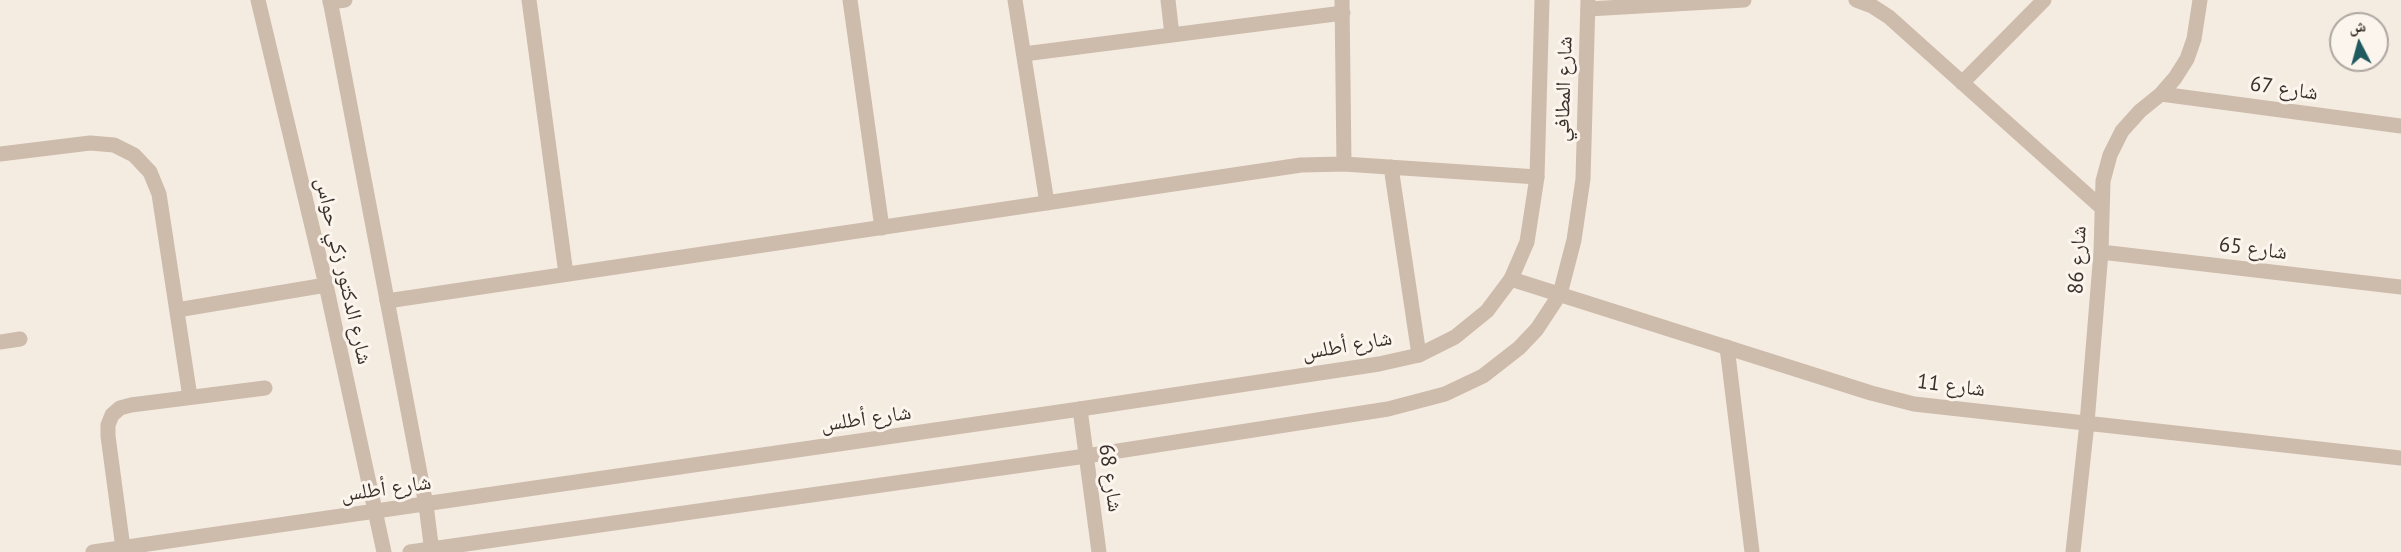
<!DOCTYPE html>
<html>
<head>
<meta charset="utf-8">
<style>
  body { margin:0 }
  #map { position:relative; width:2401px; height:552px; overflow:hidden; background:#f4ebe1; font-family:"PT Sans","Noto Naskh Arabic",sans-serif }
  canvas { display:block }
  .north { position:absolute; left:2329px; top:12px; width:60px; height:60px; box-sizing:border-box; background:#fbf5ee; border:2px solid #aea6a0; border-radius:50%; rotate:354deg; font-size:16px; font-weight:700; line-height:24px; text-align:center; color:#3b302b }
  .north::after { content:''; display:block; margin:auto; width:21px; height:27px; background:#1f5a5e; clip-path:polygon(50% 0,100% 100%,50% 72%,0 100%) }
</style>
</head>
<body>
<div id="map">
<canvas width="2401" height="552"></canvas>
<div class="north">ش</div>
</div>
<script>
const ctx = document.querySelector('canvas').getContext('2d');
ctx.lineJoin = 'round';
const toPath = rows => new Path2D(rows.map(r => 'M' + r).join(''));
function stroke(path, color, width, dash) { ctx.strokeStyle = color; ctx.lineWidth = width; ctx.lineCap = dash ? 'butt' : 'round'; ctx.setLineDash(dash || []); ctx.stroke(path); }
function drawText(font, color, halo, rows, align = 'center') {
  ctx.font = font + ' "PT Sans","Noto Naskh Arabic",sans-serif'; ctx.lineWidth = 6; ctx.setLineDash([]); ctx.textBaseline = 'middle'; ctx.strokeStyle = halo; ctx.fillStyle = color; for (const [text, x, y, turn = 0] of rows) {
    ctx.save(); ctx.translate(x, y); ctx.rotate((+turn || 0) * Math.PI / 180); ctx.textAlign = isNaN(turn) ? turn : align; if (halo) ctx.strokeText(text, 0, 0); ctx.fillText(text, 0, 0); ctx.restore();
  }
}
stroke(toPath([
  [1727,347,1752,552]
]), '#cdbbac', 15);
stroke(toPath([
  [529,0,566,274],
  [850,0,882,228],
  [1015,0,1047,203],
  [1168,0,1172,35],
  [1342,0,1344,164],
  [1856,0,1872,6,1889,17,2102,208],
  [330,2,345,0],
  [1588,9,1744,0],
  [1024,54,1343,13],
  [1962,83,2044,0],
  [2161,94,2401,126],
  [0,154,90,143,114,145,134,155,150,172,159,194,190,397],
  [1391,167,1419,355],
  [2101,252,2401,287],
  [1511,279,1871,393,1914,404,2401,458],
  [387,301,1301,165,1344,164,1537,177],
  [177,310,326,285],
  [0,342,20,339],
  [1080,409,1099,552],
  [123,548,108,436,108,425,112,415,120,408,131,405,265,388],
  [2073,552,2087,423,2101,252,2103,181,2110,155,2122,131,2140,111,2161,94,2175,78,2187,59,2194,39,2200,0]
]), '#cdbbac', 15);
stroke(toPath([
  [258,0,326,285,384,552],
  [330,0,426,505,432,552],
  [93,552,1080,409,1379,364,1419,355,1455,337,1487,311,1511,279,1527,242,1537,177,1542,0],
  [410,552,1086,456,1388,409,1445,394,1483,376,1519,348,1537,329,1560,294,1574,240,1583,179,1588,0]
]), '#cdbbac', 15);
drawText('21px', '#3b302b', '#fbf5ee', [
  ["شارع المطافي",1564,89,-88],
  ["شارع 67",2284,89,8],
  ["شارع 65",2253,249,7],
  ["شارع 86",2078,260,-87],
  ["شارع الدكتور زكي حواس",343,271,77],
  ["شارع أطلس",1347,346,-10],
  ["شارع 11",1951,386,7],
  ["شارع أطلس",866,419,-8],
  ["شارع 68",1110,478,82],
  ["شارع أطلس",386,489,-8]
]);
</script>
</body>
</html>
